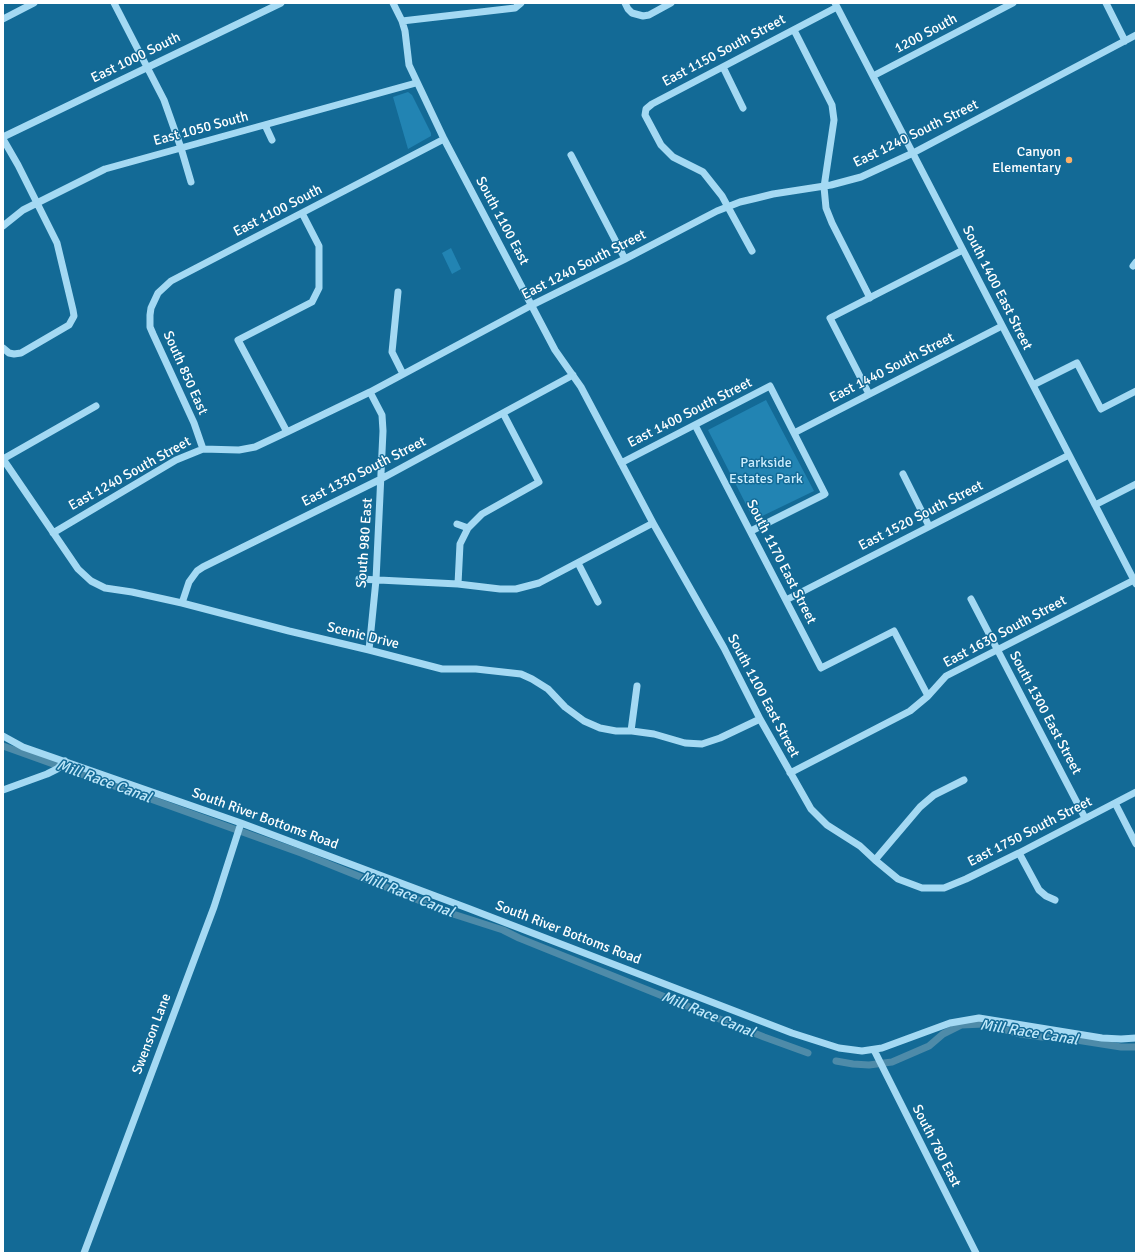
<!DOCTYPE html>
<html>
<head>
<meta charset="utf-8">
<style>
  body { margin:0 }
  #map { position:relative; width:1139px; height:1256px; overflow:hidden; background:#136a96; font-family:Signika,sans-serif }
  canvas { display:block }
  .frame { position:absolute; inset:0; border:4px solid #fff; pointer-events:none }
</style>
</head>
<body>
<div id="map">
<canvas width="1139" height="1256"></canvas>
<div class="frame"></div>
</div>
<script>
const ctx = document.querySelector('canvas').getContext('2d');
ctx.lineJoin = 'round';
function fillPath(path, color) { ctx.fillStyle = color; ctx.fill(path, 'evenodd'); }
const toPath = rows => new Path2D(rows.map(r => 'M' + r).join(''));
function stroke(path, color, width, dash) { ctx.strokeStyle = color; ctx.lineWidth = width; ctx.lineCap = dash ? 'butt' : 'round'; ctx.setLineDash(dash || []); ctx.stroke(path); }
function drawText(font, color, halo, rows, align = 'center') {
  ctx.font = font + ' Signika,sans-serif'; ctx.lineWidth = 3; ctx.setLineDash([]); ctx.textBaseline = 'middle'; ctx.strokeStyle = halo; ctx.fillStyle = color; for (const [text, x, y, turn = 0] of rows) {
    ctx.save(); ctx.translate(x, y); ctx.rotate((+turn || 0) * Math.PI / 180); ctx.textAlign = isNaN(turn) ? turn : align; if (halo) ctx.strokeText(text, 0, 0); ctx.fillText(text, 0, 0); ctx.restore();
  }
}
fillPath(toPath([
  [408,92,412,95,431,133,431,136,408,149,393,97],
  [451,248,461,269,452,274,442,253],
  [766,400,814,491,754,520,708,430]
]), '#2284b3');
stroke(toPath([
  [3,746,301,853,453,914,503,930,519,938,764,1037,808,1053],
  [836,1061,853,1064,869,1065,892,1062,929,1046,943,1034,961,1025,984,1024,1020,1034,1042,1037,1070,1039,1121,1047,1136,1047]
]), '#4e8ba9', 7);
stroke(toPath([
  [114,3,164,100,181,148,191,182],
  [393,3,402,21,405,31,409,65,444,139,555,350,581,387,653,523,724,648,760,719,811,809,827,825,860,846,875,860,898,879,922,888,944,888,966,879,1019,853,1136,792],
  [625,3,628,9,632,13,643,16,649,15,671,3],
  [835,3,1136,584],
  [1106,3,1125,41],
  [3,19,34,3],
  [402,21,515,8,521,3],
  [794,30,832,105,834,120,824,187,826,208,832,223,870,298],
  [723,67,743,108],
  [873,76,1013,3],
  [265,125,272,140],
  [3,137,281,3],
  [3,139,18,165,57,243,73,310,74,316,69,325,21,353,14,354,9,353,3,348],
  [571,155,625,259],
  [3,226,23,210,105,169,416,83],
  [752,251,722,196,703,172,673,157,661,145,645,115,646,109,652,104,837,7],
  [1133,266,1136,262],
  [398,292,392,352,403,374],
  [1033,385,1077,363,1101,409,1136,391],
  [869,394,830,318,963,250],
  [695,425,821,668,894,631,928,696],
  [287,432,238,340,312,302,319,288,319,246,302,213],
  [794,433,1002,326],
  [203,449,194,423,153,334,150,327,150,315,151,308,158,293,171,281,444,139],
  [3,459,78,569,91,581,105,588,132,592,182,603,289,631,369,650,442,669,476,669,521,674,532,679,548,689,565,707,584,721,600,728,616,731,632,731,654,734,685,743,702,744,720,738,760,719],
  [3,459,96,406],
  [621,463,770,386,825,494,751,531],
  [903,474,929,526],
  [1095,505,1136,484],
  [457,524,468,528],
  [53,533,176,460,203,449,239,450,255,447,287,432,370,392,532,305,625,259,717,211,740,202,757,198,773,194,831,185,861,177,913,153,1136,35],
  [578,563,598,602],
  [359,579,458,584,500,589,516,589,539,583,653,523],
  [458,584,460,544,468,528,482,514,539,482,503,413],
  [971,599,1085,818],
  [786,600,1069,455],
  [182,603,189,582,197,571,203,567,381,479,573,375],
  [369,650,376,580,383,431,382,415,370,392],
  [631,731,637,686],
  [3,736,23,747,241,823,470,909,792,1033,839,1048,862,1051,882,1048,950,1023,979,1018,1102,1038,1121,1039,1136,1038],
  [790,773,910,711,928,696,946,676,1134,580],
  [3,790,47,774,57,769,65,761],
  [1115,803,1136,844],
  [1019,853,1039,890,1046,896,1055,900],
  [875,860,920,807,934,795,964,780],
  [874,1050,976,1253],
  [84,1253,214,907,241,823]
]), '#a4d9f3', 7);
for (const [x, y, r, color] of [
  [1069,160,4,"#ffb065"]
]) { const dot = new Path2D(); dot.arc(x, y, r, 0, 2 * Math.PI); ctx.fillStyle = color; ctx.fill(dot); stroke(dot, '#136a96', 1.5); }
drawText('14px', '#fff', '#136a96', [
  ["1200 South",926,34,-28],
  ["East 1150 South Street",724,51,-28],
  ["East 1000 South",136,58,-26],
  ["East 1050 South",201,129,-15],
  ["East 1240 South Street",916,134,-26],
  ["East 1100 South",278,211,-27],
  ["South 1100 East",502,221,62],
  ["East 1240 South Street",584,265,-27],
  ["South 1400 East Street",997,288,63],
  ["East 1440 South Street",892,368,-27],
  ["South 850 East",185,373,66],
  ["East 1400 South Street",690,413,-27],
  ["East 1330 South Street",364,472,-27],
  ["East 1240 South Street",130,474,-29],
  ["East 1520 South Street",921,516,-27],
  ["South 980 East",365,543,-86],
  ["South 1170 East Street",781,562,63],
  ["East 1630 South Street",1005,632,-28],
  ["Scenic Drive",363,636,14],
  ["South 1100 East Street",763,696,62],
  ["South 1300 East Street",1045,713,62],
  ["South River Bottoms Road",265,819,20],
  ["East 1750 South Street",1030,832,-27],
  ["South River Bottoms Road",568,933,21],
  ["Swenson Lane",152,1034,-69],
  ["South 780 East",936,1146,63]
]);
drawText('14px', '#fff', '#136a96', [
  ["Canyon",1061,152],
  ["Elementary",1061,168]
], 'right');
drawText('14px', '#cbedfd', '#136a96', [
  ["Parkside",766,463],
  ["Estates Park",766,479]
]);
drawText('italic 15px', '#c0e8fa', '#136a96', [
  ["Mill Race Canal",104,782,20],
  ["Mill Race Canal",407,895,22],
  ["Mill Race Canal",708,1015,22],
  ["Mill Race Canal",1029,1033,9]
]);
</script>
</body>
</html>
